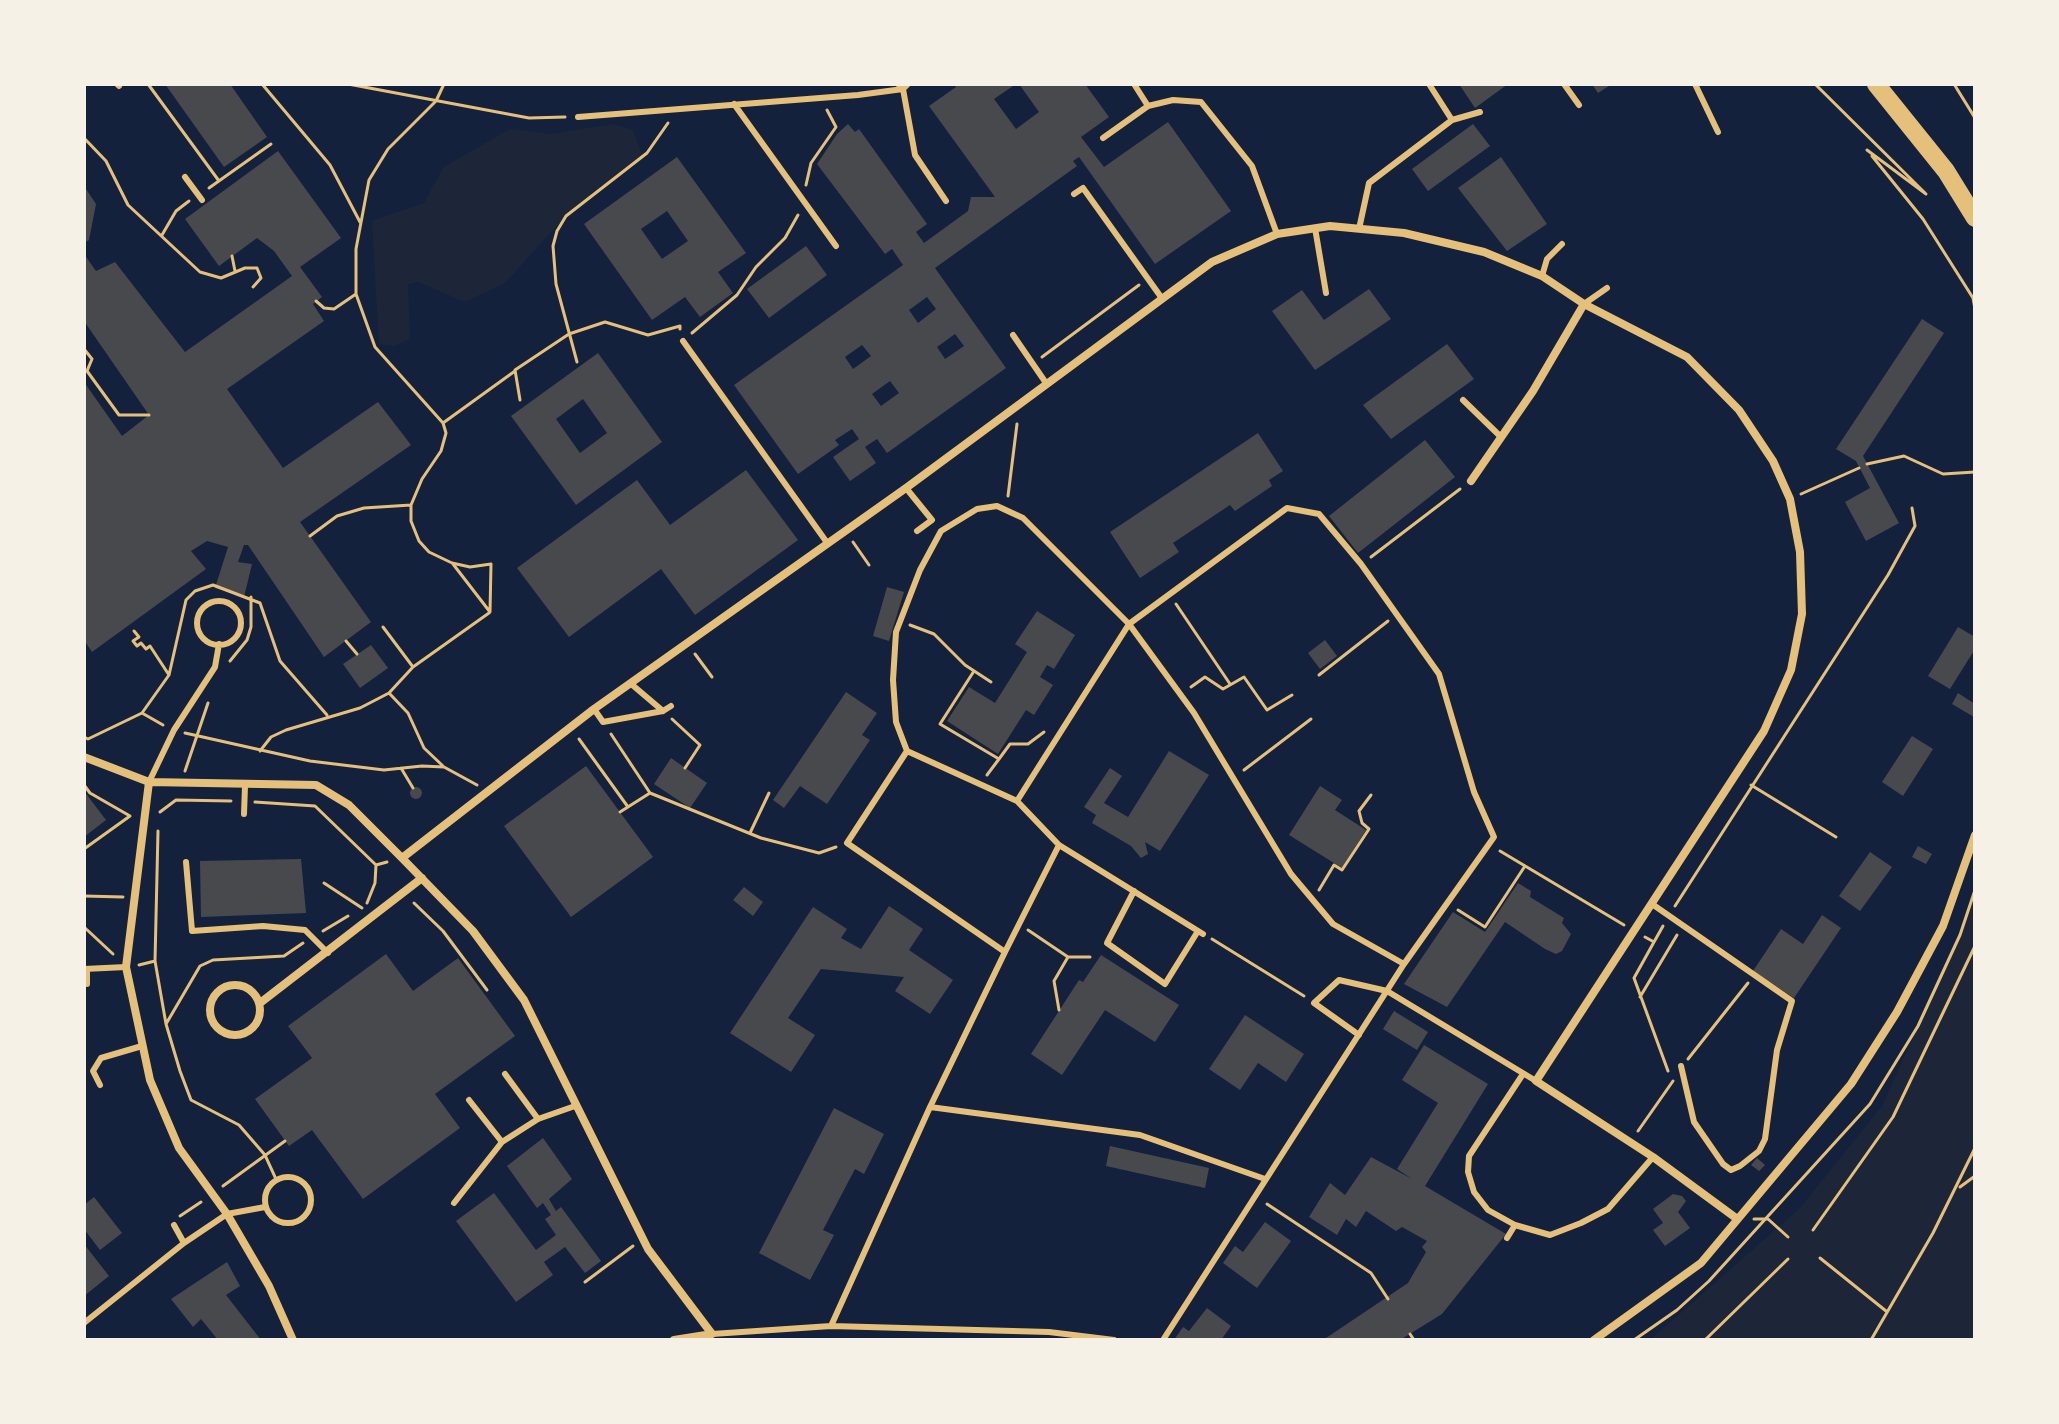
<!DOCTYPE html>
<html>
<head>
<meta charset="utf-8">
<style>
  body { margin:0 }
  #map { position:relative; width:2059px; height:1424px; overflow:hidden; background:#14213d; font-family:"Source Serif 4",serif }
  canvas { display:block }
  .frame { position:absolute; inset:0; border:86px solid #f6f1e7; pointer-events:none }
</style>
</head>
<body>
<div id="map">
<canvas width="2059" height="1424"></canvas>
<div class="frame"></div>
</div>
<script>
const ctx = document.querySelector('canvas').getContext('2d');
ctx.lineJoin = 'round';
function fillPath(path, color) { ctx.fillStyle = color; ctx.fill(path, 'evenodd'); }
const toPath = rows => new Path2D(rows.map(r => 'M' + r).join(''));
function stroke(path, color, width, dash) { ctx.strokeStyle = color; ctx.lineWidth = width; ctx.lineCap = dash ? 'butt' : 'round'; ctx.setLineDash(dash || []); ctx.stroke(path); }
fillPath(toPath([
  [614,124,633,130,642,155,620,177,562,220,505,283,465,302,418,282,408,284,410,339,395,346,379,344,372,221,424,203,444,167,510,129,550,134],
  [1975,890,1975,1340,1650,1340,1800,1208,1882,1106,1960,935]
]), '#1d2539');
fillPath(toPath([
  [165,84,230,84,267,137,224,167],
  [954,84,1016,84,994,99,1016,129,1039,112,1019,84,1085,84,1109,117,1081,137,1104,167,1168,122,1231,211,1155,264,1079,157,1073,161,1077,166,935,268,1006,368,887,453,877,439,865,447,876,463,850,481,833,457,859,439,852,429,835,440,839,445,798,474,734,385,903,265,892,249,885,254,817,164,837,134,848,124,855,132,859,129,927,224,916,232,924,243,968,211,971,197,995,197,929,106,956,87],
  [927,297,936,309,918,323,909,310],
  [955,334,964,346,945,359,937,347],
  [862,345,871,356,853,369,845,357],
  [890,381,899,393,881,406,872,394],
  [1459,84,1508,84,1475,108],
  [1592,84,1612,84,1598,93],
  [1473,124,1490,146,1428,191,1412,169],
  [278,151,341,238,300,267,322,297,313,304,324,321,227,389,283,468,378,402,411,445,300,522,371,622,324,657,248,545,244,545,238,562,252,564,244,597,215,588,228,547,207,541,191,551,206,569,92,652,84,640,84,382,122,436,149,415,84,321,84,254,96,271,115,262,185,352,292,276,274,251,257,238,219,266,185,219],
  [677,157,746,253,718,272,733,293,700,317,685,297,652,320,584,224],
  [667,211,688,241,662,259,641,229],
  [1501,157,1547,224,1507,251,1458,188],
  [84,186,96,204,89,240,84,243],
  [806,246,827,275,769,318,747,289],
  [1369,289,1391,319,1315,370,1272,311,1302,290,1324,320],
  [1922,319,1944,333,1863,456,1899,523,1866,541,1845,502,1870,488,1856,461,1836,449],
  [1447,344,1474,379,1391,439,1363,405],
  [598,353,662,442,576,505,511,416],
  [583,399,607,433,580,453,556,419],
  [1258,433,1283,471,1269,480,1272,486,1235,511,1230,505,1173,543,1179,552,1140,578,1110,532],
  [1425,440,1455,477,1358,553,1329,516],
  [746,470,798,540,695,615,661,569,569,637,517,568,637,480,670,525],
  [887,587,904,592,889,641,873,636],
  [1037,611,1075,635,1054,669,1047,665,1040,677,1053,685,1034,715,1026,710,998,754,947,721,969,687,995,703,1027,652,1015,644],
  [1958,627,1975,637,1975,649,1950,689,1928,676],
  [1325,640,1337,656,1320,669,1308,653],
  [371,645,388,668,360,688,343,664],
  [846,692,877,713,862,735,870,740,827,804,800,786,784,808,773,800],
  [1958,693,1975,704,1974,717,1952,704],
  [1912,736,1933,749,1903,796,1882,782],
  [1169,751,1209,775,1160,851,1145,842,1148,854,1141,858,1131,846,1092,823,1096,815,1084,807,1110,768,1122,776,1104,803,1128,817],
  [671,758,707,783,690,808,654,784],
  [586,766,653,857,571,917,504,826],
  [1320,786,1342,800,1335,810,1366,830,1342,868,1289,835],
  '410 793a6 6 0 1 1 12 0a6 6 0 1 1-12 0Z',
  [84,791,106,820,84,837],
  [1918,846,1932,854,1926,864,1912,857],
  [1870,852,1892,867,1860,911,1839,896],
  [301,859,306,913,201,917,200,861],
  [1518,883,1531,891,1530,897,1564,918,1562,923,1571,934,1562,951,1556,954,1545,949,1505,922,1447,1007,1404,984,1453,912,1485,932],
  [744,887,763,902,753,916,733,900],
  [889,906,923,929,909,950,953,980,930,1014,895,991,904,977,821,969,788,1018,815,1035,791,1072,730,1033,813,907,847,929,841,938,861,949],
  [1822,915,1841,928,1794,998,1753,971,1781,929,1803,944],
  [386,954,413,991,458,958,515,1036,435,1094,460,1128,363,1199,312,1130,289,1146,255,1099,312,1058,288,1026],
  [1101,955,1179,1005,1155,1042,1105,1010,1062,1075,1031,1054,1079,980,1083,982],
  [1394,1011,1428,1032,1417,1050,1383,1029],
  [1245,1015,1304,1054,1286,1082,1258,1063,1240,1090,1209,1069],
  [1424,1045,1488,1084,1425,1186,1506,1234,1442,1314,1400,1340,1323,1340,1408,1283,1426,1252,1422,1247,1427,1241,1402,1227,1396,1231,1366,1211,1356,1227,1346,1219,1337,1235,1309,1217,1330,1183,1345,1195,1371,1157,1412,1179,1397,1169,1438,1103,1402,1080],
  [834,1108,884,1134,864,1174,855,1169,823,1230,834,1235,810,1280,759,1253],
  [543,1138,572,1179,549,1199,556,1211,561,1207,601,1261,585,1273,565,1247,544,1262,553,1275,516,1302,456,1221,494,1193,536,1250,556,1235,545,1219,551,1215,543,1203,537,1208,507,1166],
  [1110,1146,1209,1168,1205,1188,1106,1166],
  [1757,1158,1765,1165,1759,1171,1751,1165],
  [1673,1194,1682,1196,1686,1201,1678,1212,1690,1228,1665,1246,1653,1230,1663,1223,1653,1209],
  [94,1197,122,1233,100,1250,84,1229,84,1205],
  [1265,1222,1291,1241,1257,1288,1223,1263,1235,1246,1243,1252],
  [84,1244,109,1276,84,1296],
  [227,1262,240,1286,226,1295,261,1340,218,1340,201,1319,193,1327,171,1299],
  [1207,1308,1231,1326,1221,1340,1174,1340,1183,1327,1189,1331]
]), '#48494c');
stroke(toPath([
  [148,84,219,181],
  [262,84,330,165,360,222],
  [348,84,529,118,565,117],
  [444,84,436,101,388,149,369,180,356,249,356,294,375,347,443,423,446,433,441,451,422,479,411,505,411,521,419,541,429,552,452,563,470,567,491,564,490,612],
  [1815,84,1926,194,1867,150],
  [1954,84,1975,118],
  [84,138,106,161,128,205,200,272,221,278,245,268,257,268,261,278,253,287],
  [1872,156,1923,219,1973,298,1975,309],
  [806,185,811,163,836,127,827,110],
  [209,188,271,144],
  [162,235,176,211,189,201],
  [232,256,235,271],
  [316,301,324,308,334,309,356,294],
  [692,333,737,295,756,267,785,238,798,215],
  [84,349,92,359,87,371,119,415,149,415],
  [1042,357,1139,285],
  [577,362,556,284,553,246,557,231,566,216,647,153,668,123],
  [520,400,515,370,569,334,605,322,648,335,680,326,680,329],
  [443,423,515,371],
  [1867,464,1904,456,1943,474,1975,472],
  [1801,494,1859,468],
  [1008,496,1017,424],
  [310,536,337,516,364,508,411,505],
  [853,542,869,565],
  [1371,557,1460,489],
  [453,564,490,612],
  [1176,604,1230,684],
  [910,625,934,634,965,665,991,682],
  [383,627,413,667],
  [134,631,139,637,133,641,137,646,141,643,146,649,150,646,169,675],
  [346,641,357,654],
  [695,654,712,677],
  [230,661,247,640,251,627,251,597],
  [974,671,940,724,999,759,1010,744,1028,744,1044,732],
  [1319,675,1388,621],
  [1191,687,1205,677,1223,689,1244,677,1267,710,1292,695],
  [389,693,408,713,424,748,443,766],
  [142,713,169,675,186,600,195,591,213,585,260,603,280,661,327,715],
  [672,719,700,745,685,768],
  [185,733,310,761,384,770,422,766,444,767,477,785],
  [611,734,650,793,761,838,819,853,836,847],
  [84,737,88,739,142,713,163,725],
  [579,739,628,807],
  [260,751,271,737,286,730,360,708,389,693,413,667,489,613],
  [401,768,413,788],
  [1244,770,1311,719],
  [185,771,208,703],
  [987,775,999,759],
  [84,785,90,793,130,816],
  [1751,785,1836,837],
  [255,802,315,806,376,865,387,862],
  [160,812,176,800,231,801],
  [620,812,650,793],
  [158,831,155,961,166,1024,180,1071,191,1100,239,1125,265,1155,276,1179],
  [750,833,769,793],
  [84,849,130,816],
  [1500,851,1624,925],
  [324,883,362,908],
  [1319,890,1334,865,1342,870,1369,829,1362,823,1359,811,1371,795],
  [84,896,123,897],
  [367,903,375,883,376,865],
  [414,903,443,931,487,990],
  [1675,906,1888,575,1915,526,1912,508],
  [1458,910,1485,927,1525,866],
  [84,927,113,954],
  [1028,930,1068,957],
  [323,931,348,916],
  [1645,937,1654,942,1663,926],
  [1212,939,1304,996],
  [1654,942,1634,978,1668,1071],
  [139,965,155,961],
  [1640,997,1677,935],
  [1059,1010,1054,981,1068,957,1090,957],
  [166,1024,200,966,213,960,284,956,303,943],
  [1688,1059,1748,983],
  [1638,1131,1673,1081],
  [223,1186,285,1141],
  [1960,1187,1975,1176],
  [1267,1204,1371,1273,1388,1299],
  [180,1216,201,1202],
  [1754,1219,1768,1219,1788,1237],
  [1813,1230,1893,1117,1975,946],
  [1820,1258,1886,1311],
  [585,1282,633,1246],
  [1410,1334,1414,1340],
  [1634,1340,1677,1310,1709,1281,1870,1104,1918,1026,1960,935,1975,890],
  [1705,1340,1788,1259],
  [1871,1340,1933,1233,1975,1148]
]), '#e5c07b', 3);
stroke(toPath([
  [117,84,119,86],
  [898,84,903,89,915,155,946,201],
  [1429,84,1452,120],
  [1564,84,1579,105],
  [1695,84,1718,132],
  [734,104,836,246],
  [1148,106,1173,100,1201,102,1252,166,1277,234],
  [578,117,858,95,903,89,908,84],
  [1103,138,1148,106,1134,84],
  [185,177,202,200],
  [1074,194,1083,188,1161,297],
  [1315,228,1326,293],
  [1359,229,1369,183,1452,120,1480,112],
  [1542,276,1547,259,1562,244],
  [1584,304,1607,288],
  [1013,335,1046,383],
  [683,341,828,544],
  [1463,400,1501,437],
  [906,488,932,520,917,531],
  '197 623a22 22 0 1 1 44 0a22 22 0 1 1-44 0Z',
  [630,683,663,711],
  [594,709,603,722,663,711,671,706],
  [907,751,1017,801,1059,845,1203,934],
  [149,782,174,730,215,667,219,644],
  [1017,801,1129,624,1287,508,1319,514,1361,564,1439,674,1474,792,1494,837,1404,964,1163,1340],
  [244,814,245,786],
  [1059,845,1005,952,847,843,907,751,896,722,893,680,896,632,920,570,941,531,977,509,997,506,1023,518,1129,624,1194,713,1291,874,1333,924,1404,964],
  [186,862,192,931,263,926,305,930,328,953],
  [1134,891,1107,943,1165,984,1198,931],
  [1652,904,1792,1001,1777,1050,1765,1139,1759,1151,1740,1166,1731,1170,1723,1164,1694,1122,1681,1066],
  [1005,952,930,1107,1140,1135,1265,1179],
  [84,969,126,967],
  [87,969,87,984],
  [1359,1035,1314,1003,1339,980,1387,991,1536,1081],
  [505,1074,538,1119],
  [100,1085,93,1071,101,1058,142,1046],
  [469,1100,502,1142],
  '265 1200a23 23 0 1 1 46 0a23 23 0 1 1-46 0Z',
  [454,1203,502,1142,538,1119,575,1106],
  [174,1225,184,1243],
  [1515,1225,1550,1235,1581,1223,1608,1209,1653,1157],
  [1507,1238,1515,1225,1488,1210,1474,1192,1468,1172,1469,1156,1523,1074],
  [84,1323,184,1243,227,1214,265,1207],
  [831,1326,930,1107],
  [712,1334,831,1326,1049,1332,1114,1340]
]), '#e5c07b', 6);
stroke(toPath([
  [1471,481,1533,391,1584,304],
  [84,757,149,782,316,785,349,805,402,858,473,931,524,1000,648,1249,712,1334,674,1340],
  [149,782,126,967,150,1080,179,1148,227,1214,269,1286,293,1340],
  [402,858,594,709,906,488,1212,262,1277,234,1330,226,1404,233,1484,252,1542,276,1584,304,1687,357,1739,410,1773,461,1790,499,1800,552,1802,614,1791,670,1764,731,1536,1081,1653,1157,1736,1218],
  '210 1010a25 25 0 1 1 50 0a25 25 0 1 1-50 0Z',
  [260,1003,422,878],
  [1594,1340,1701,1263,1851,1084,1897,1012,1943,926,1975,835]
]), '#e5c07b', 8);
stroke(toPath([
  [1876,84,1946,171,1975,218]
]), '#e5c07b', 18);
</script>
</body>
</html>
